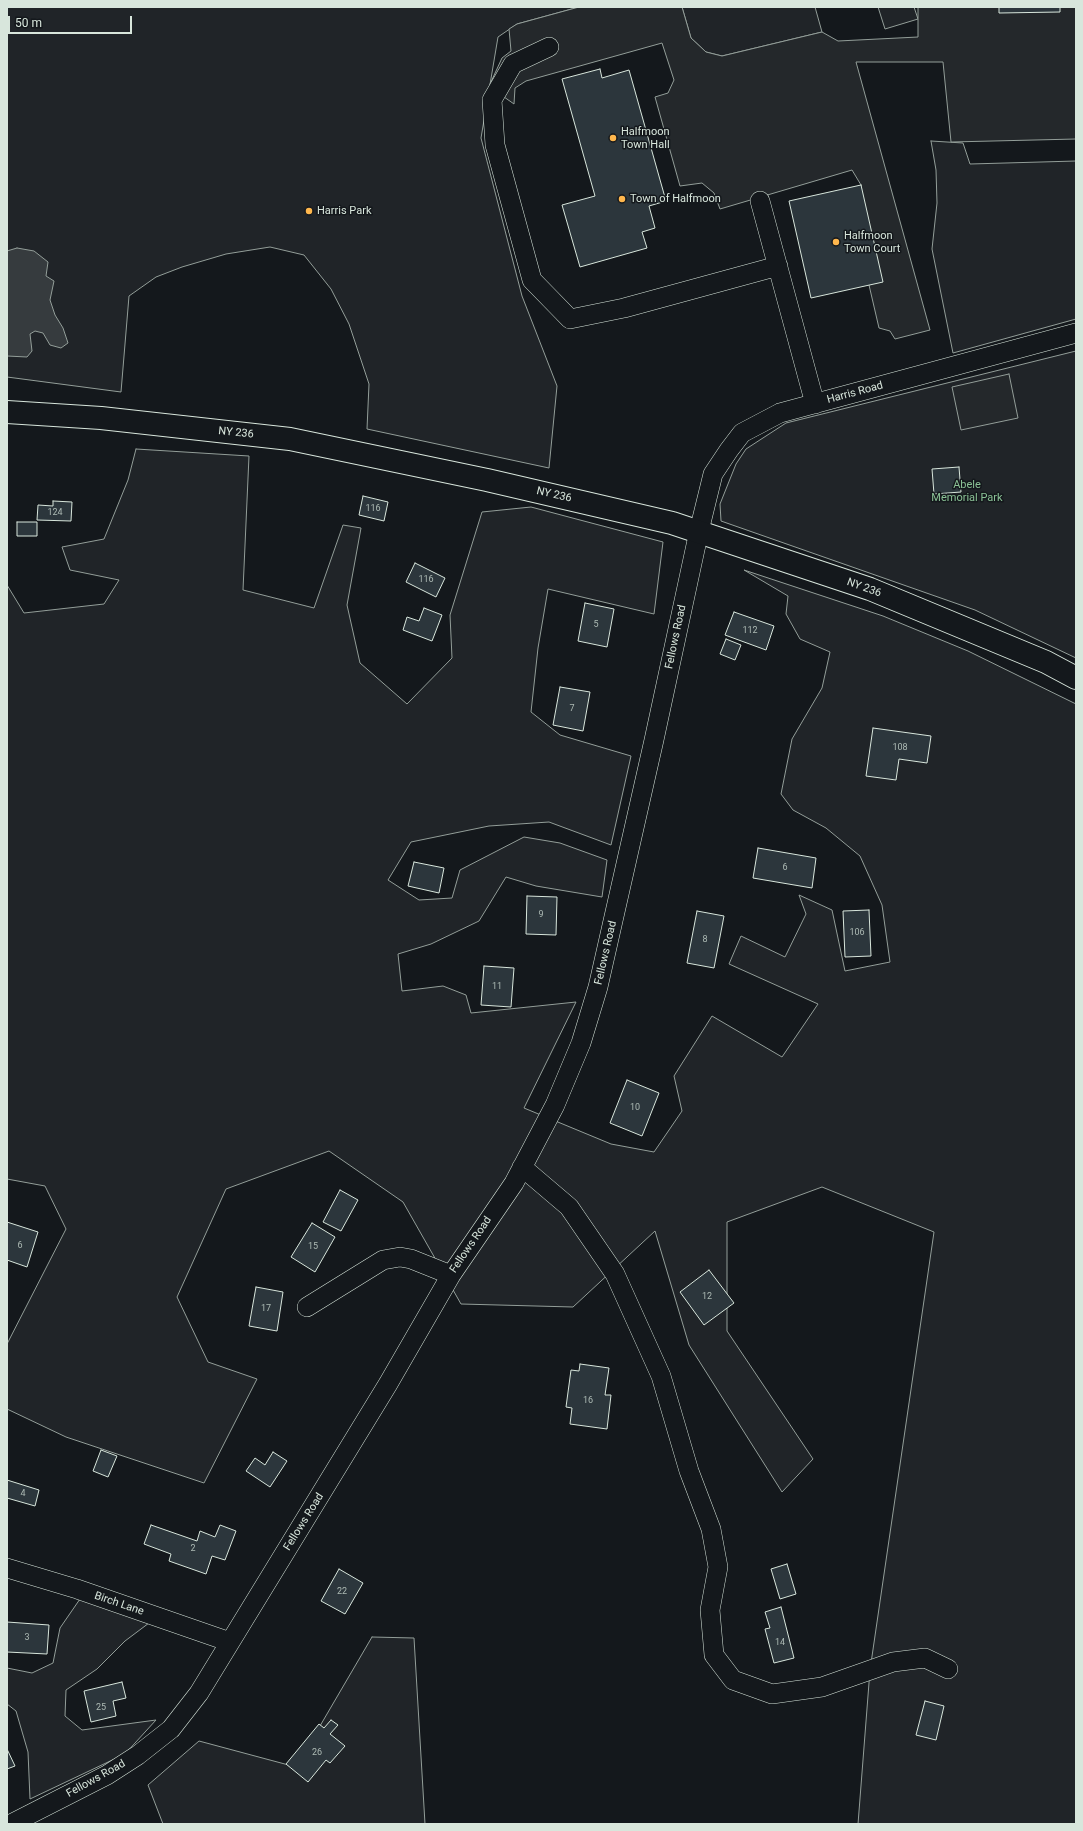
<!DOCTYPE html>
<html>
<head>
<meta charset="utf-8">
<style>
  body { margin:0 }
  #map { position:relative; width:1083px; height:1831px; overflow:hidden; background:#14181c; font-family:Roboto,sans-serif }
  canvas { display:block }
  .frame { position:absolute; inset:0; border:8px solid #d8e6dc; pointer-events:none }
  .scale { position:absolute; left:8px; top:16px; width:124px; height:18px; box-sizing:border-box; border:2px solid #d8e6dc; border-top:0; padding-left:5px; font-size:12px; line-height:14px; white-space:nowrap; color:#d8e6dc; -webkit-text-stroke:3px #14181c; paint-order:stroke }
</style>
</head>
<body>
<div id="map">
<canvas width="1083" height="1831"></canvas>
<div class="frame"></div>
<div class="scale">50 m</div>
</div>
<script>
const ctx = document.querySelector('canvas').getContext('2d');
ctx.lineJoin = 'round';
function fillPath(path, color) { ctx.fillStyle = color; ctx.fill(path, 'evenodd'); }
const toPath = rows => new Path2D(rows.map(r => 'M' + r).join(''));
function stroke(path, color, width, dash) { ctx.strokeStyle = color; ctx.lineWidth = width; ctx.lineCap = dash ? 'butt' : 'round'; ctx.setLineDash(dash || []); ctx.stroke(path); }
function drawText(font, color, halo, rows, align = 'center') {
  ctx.font = font + ' Roboto,sans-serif'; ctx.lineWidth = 3; ctx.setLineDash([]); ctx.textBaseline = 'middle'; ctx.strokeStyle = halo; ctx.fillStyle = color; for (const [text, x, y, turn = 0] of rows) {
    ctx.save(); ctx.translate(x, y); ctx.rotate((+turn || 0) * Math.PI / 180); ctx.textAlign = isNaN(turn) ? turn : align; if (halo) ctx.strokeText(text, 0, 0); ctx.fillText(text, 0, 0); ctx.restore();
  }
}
const green = toPath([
  [7,7,579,7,517,24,498,37,481,138,522,296,557,386,549,468,367,429,369,384,349,324,331,289,304,255,270,247,226,254,182,267,156,277,129,296,121,392,7,377,7,7],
  [682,7,815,7,822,32,722,56,706,52,691,38,682,7],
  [878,7,914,7,918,19,885,29,878,7],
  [931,141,963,143,970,164,1076,161,1076,319,953,353,932,249,937,203,936,170,931,141],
  [1076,351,1076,658,975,610,721,521,720,504,736,464,746,449,786,423,1076,351],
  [136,449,249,456,243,590,314,608,343,525,361,528,347,605,360,663,407,704,452,658,450,615,482,512,531,507,663,542,654,614,548,589,538,648,531,712,560,735,631,756,611,845,549,822,489,826,411,842,388,880,419,900,452,898,460,870,524,837,560,843,607,860,602,897,536,886,506,877,479,921,431,944,398,954,402,991,443,986,466,995,471,1013,576,1002,524,1108,611,1144,654,1152,682,1111,674,1076,712,1016,782,1057,818,1004,729,964,741,936,785,957,806,914,799,895,832,910,845,971,890,962,882,905,860,856,826,828,793,810,781,794,792,739,822,688,830,652,800,639,786,614,788,596,744,570,883,616,968,651,1076,704,1076,1824,858,1824,870,1670,934,1232,822,1187,727,1222,727,1331,813,1459,782,1492,689,1345,655,1231,573,1307,461,1304,403,1202,329,1151,226,1189,177,1297,208,1362,257,1379,204,1483,66,1437,7,1409,7,1344,66,1229,45,1186,7,1179,7,585,24,613,104,604,119,580,70,570,62,547,104,539,128,480,136,449],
  [80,1599,149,1623,125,1641,97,1669,66,1690,65,1716,82,1730,156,1720,125,1754,30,1799,28,1752,16,1711,7,1704,7,1668,32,1673,53,1663,60,1628,80,1599],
  [372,1637,414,1638,425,1824,163,1824,148,1785,199,1741,296,1767,372,1637]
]);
fillPath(green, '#202428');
stroke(green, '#939e99', 1);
const parking = toPath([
  [579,7,682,7,691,38,706,52,722,56,822,32,838,41,918,37,918,7,1076,7,1076,139,951,142,943,62,856,62,930,330,895,339,890,331,879,328,869,285,861,185,852,170,720,209,714,193,702,183,680,186,655,97,668,93,674,80,662,43,526,81,515,88,514,104,497,92,490,84,502,58,511,51,509,29,517,24,579,7],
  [1009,374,1018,418,961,430,952,387,1009,374]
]);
fillPath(parking, '#24282b');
stroke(parking, '#939e99', 1);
const water = toPath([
  [17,248,34,251,48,262,46,276,54,281,50,300,55,315,63,328,68,343,61,348,50,345,43,333,35,331,30,334,32,351,27,357,7,356,7,251,17,248]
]);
fillPath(water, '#363b3e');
stroke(water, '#939e99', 1);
const building = toPath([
  [999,7,1060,7,1060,12,999,13,999,7],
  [600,69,602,78,629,70,666,201,649,206,655,228,642,232,647,248,580,267,562,205,595,196,562,79,600,69],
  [861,185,883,282,811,298,789,201,861,185],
  [959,467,961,492,934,494,932,469,959,467],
  [363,496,388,502,384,521,359,515,363,496],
  [53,501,72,502,71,521,37,520,38,505,53,506,53,501],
  [17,522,37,522,37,536,17,536,17,522],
  [415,563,445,578,436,597,406,582,415,563],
  [585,603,614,609,607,647,578,641,585,603],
  [424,608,442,615,432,641,403,630,407,617,419,621,424,608],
  [734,612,774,626,766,650,725,635,734,612],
  [726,639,741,645,735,660,720,654,726,639],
  [560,687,590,692,583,731,553,725,560,687],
  [873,728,931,736,927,763,899,759,896,780,866,776,873,728],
  [758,848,816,858,812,888,753,878,758,848],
  [414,862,444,868,439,893,408,886,414,862],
  [527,896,557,897,556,935,526,934,527,896],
  [869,910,871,956,845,957,843,911,869,910],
  [697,911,724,916,714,968,687,963,697,911],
  [484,966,514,968,511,1007,481,1005,484,966],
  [627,1080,659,1093,642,1136,610,1123,627,1080],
  [340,1190,358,1200,341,1231,323,1222,340,1190],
  [7,1222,38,1232,27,1267,7,1260,7,1222],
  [312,1223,335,1237,315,1272,291,1257,312,1223],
  [709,1270,734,1303,704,1325,680,1292,709,1270],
  [256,1287,283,1292,277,1331,249,1326,256,1287],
  [580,1364,609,1368,605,1395,611,1395,607,1429,570,1424,572,1408,566,1407,571,1370,579,1371,580,1364],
  [101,1450,117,1456,108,1477,93,1471,101,1450],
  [273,1452,287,1461,270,1487,246,1471,255,1458,265,1465,273,1452],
  [7,1480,39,1490,35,1506,7,1498,7,1480],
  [151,1525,197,1541,200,1531,215,1537,220,1525,236,1531,225,1560,212,1556,206,1574,169,1561,171,1554,144,1544,151,1525],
  [787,1564,796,1594,780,1599,771,1569,787,1564],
  [339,1569,363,1583,345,1614,321,1601,339,1569],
  [781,1607,794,1658,774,1663,765,1629,770,1628,765,1612,781,1607],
  [7,1622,49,1625,47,1654,7,1652,7,1622],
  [122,1682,126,1698,113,1701,116,1716,91,1722,84,1691,122,1682],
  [925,1701,944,1706,936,1740,916,1735,925,1701],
  [331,1720,338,1725,330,1734,345,1746,330,1763,326,1760,308,1782,286,1764,319,1724,324,1728,331,1720],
  [7,1749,15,1766,7,1769,7,1749]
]);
fillPath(building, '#2c363c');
stroke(building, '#d8e6dc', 1);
const minor = toPath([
  [549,47,513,64,492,100,495,145,532,280,570,319,624,308,778,266],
  [760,201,815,404],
  [522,1167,569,1207,615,1274,661,1376,689,1471,711,1529,718,1567,710,1610,714,1655,733,1680,772,1694,822,1687,893,1662,925,1658,948,1669],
  [307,1307,383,1260,400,1257,411,1259,451,1275],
  [7,1568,77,1589,230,1642],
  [11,1824,107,1775,138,1755,171,1729,199,1693,388,1384,451,1275,514,1183,555,1105,581,1043,598,987,654,740,699,531,713,474,729,450,742,433,780,413,1076,333]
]);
const major = toPath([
  [7,412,101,418,290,439,487,480,672,523,870,589,1046,662,1076,678]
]);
stroke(minor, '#d8e6dc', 20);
stroke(major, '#d8e6dc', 24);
stroke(minor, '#14181c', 19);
stroke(major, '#14181c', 22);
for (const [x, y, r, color] of [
  [613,138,4,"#ffb74d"],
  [622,199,4,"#ffb74d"],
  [309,211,4,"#ffb74d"],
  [836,242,4,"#ffb74d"]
]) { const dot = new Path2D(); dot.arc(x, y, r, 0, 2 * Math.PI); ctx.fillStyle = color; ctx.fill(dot); stroke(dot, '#14181c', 1.5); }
drawText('9px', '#adbab4', null, [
  ["116",373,509],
  ["124",55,513],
  ["116",426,580],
  ["5",596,625],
  ["112",750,631],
  ["7",572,709],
  ["108",900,748],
  ["6",785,868],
  ["9",541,915],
  ["106",857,933],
  ["8",705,940],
  ["11",497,987],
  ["10",635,1108],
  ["6",20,1246],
  ["15",313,1247],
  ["12",707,1297],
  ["17",266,1309],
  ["16",588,1401],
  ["4",23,1494],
  ["2",193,1549],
  ["22",342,1592],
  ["3",27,1638],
  ["14",780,1643],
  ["25",101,1708],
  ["26",317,1753]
]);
drawText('11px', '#d8e6dc', '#14181c', [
  ["Halfmoon",621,132],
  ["Town Hall",621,145],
  ["Town of Halfmoon",630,199],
  ["Harris Park",317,211],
  ["Halfmoon",844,236],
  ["Town Court",844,249]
], 'left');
drawText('11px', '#d8e6dc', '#14181c', [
  ["Harris Road",855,393,-15],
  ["NY 236",236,433,6],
  ["NY 236",554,495,13],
  ["NY 236",864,588,20],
  ["Fellows Road",676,637,-78],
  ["Fellows Road",606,953,-77],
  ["Fellows Road",471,1245,-56],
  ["Fellows Road",304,1522,-58],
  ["Birch Lane",119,1604,19],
  ["Fellows Road",96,1779,-29]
]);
drawText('11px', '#8ac095', '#14181c', [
  ["Abele",967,485],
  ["Memorial Park",967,498]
]);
</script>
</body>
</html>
